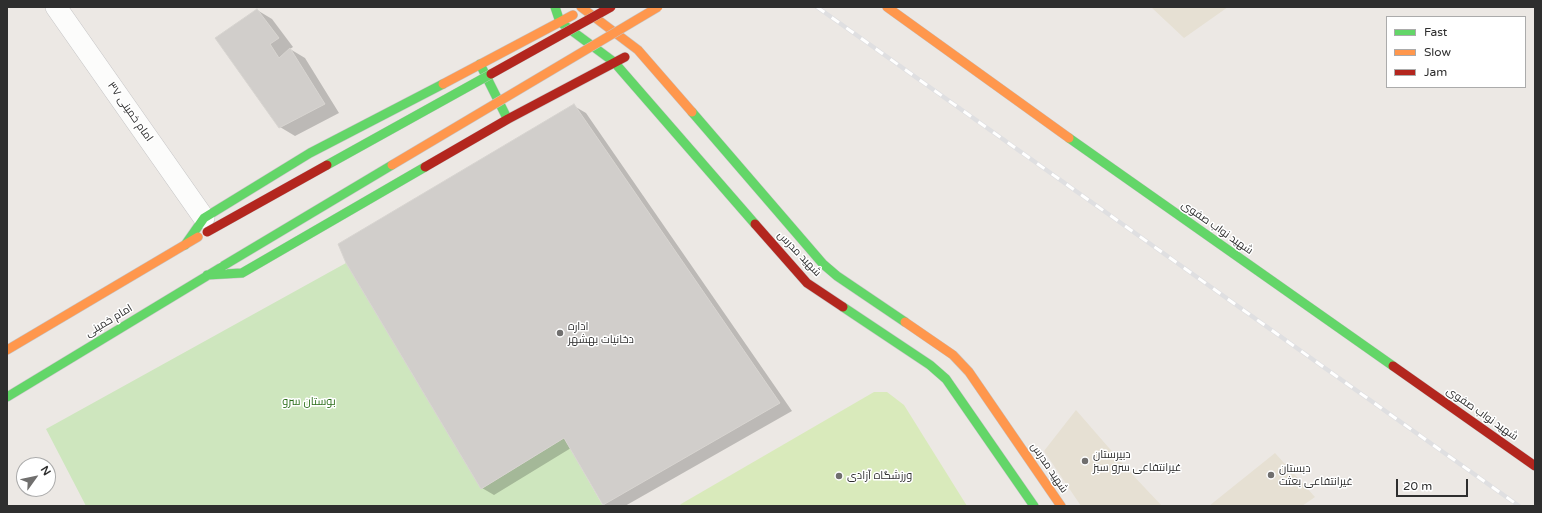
<!DOCTYPE html>
<html>
<head>
<meta charset="utf-8">
<style>
  body { margin:0 }
  #map { position:relative; width:1542px; height:513px; overflow:hidden; background:#ece8e4; font-family:"Varela Round",sans-serif }
  canvas { display:block }
  .frame { position:absolute; inset:0; border:8px solid #2e2e2e; pointer-events:none }
  .legend { position:absolute; left:1386px; top:16px; width:140px; height:72px; box-sizing:border-box; background:#fff; border:1px solid #ababab; margin:0; padding:5px 7px; list-style:none; font-size:12px; color:#2e2e2e }
  .legend li { display:flex; align-items:center; gap:8px; height:20px }
  .legend b { width:20px; border:1px solid #ababab }
  .north { position:absolute; left:16px; top:457px; width:40px; height:40px; box-sizing:border-box; background:#fff; border:1px solid #ababab; border-radius:50%; rotate:57deg; font-size:11px; font-weight:700; line-height:16px; text-align:center; color:#2e2e2e }
  .north::after { content:''; display:block; margin:auto; width:14px; height:18px; background:#706f6e; clip-path:polygon(50% 0,100% 100%,50% 72%,0 100%) }
  .scale { position:absolute; left:1396px; top:479px; width:72px; height:18px; box-sizing:border-box; border:2px solid #2e2e2e; border-top:0; padding-left:5px; font-size:12px; line-height:14px; white-space:nowrap; color:#2e2e2e; -webkit-text-stroke:3px #fff; paint-order:stroke }
</style>
</head>
<body>
<div id="map">
<canvas width="1542" height="513"></canvas>
<div class="frame"></div>
<ul class="legend">
<li><b style="height:5px;background:#63d668"></b>Fast</li>
<li><b style="height:5px;background:#ff974d"></b>Slow</li>
<li><b style="height:5px;background:#b3261e"></b>Jam</li>
</ul>
<div class="north">N</div>
<div class="scale">20 m</div>
</div>
<script>
const ctx = document.querySelector('canvas').getContext('2d');
ctx.lineJoin = 'round';
function fillPath(path, color) { ctx.fillStyle = color; ctx.fill(path, 'evenodd'); }
const toPath = rows => new Path2D(rows.map(r => 'M' + r).join(''));
function stroke(path, color, width, dash) { ctx.strokeStyle = color; ctx.lineWidth = width; ctx.lineCap = dash ? 'butt' : 'round'; ctx.setLineDash(dash || []); ctx.stroke(path); }
function drawText(font, color, halo, rows, align = 'center') {
  ctx.font = font + ' "Varela Round",Cairo,sans-serif'; ctx.lineWidth = 3; ctx.setLineDash([]); ctx.textBaseline = 'middle'; ctx.strokeStyle = halo; ctx.fillStyle = color; for (const [text, x, y, turn = 0] of rows) {
    ctx.save(); ctx.translate(x, y); ctx.rotate((+turn || 0) * Math.PI / 180); ctx.textAlign = isNaN(turn) ? turn : align; if (halo) ctx.strokeText(text, 0, 0); ctx.fillText(text, 0, 0); ctx.restore();
  }
}
fillPath(toPath([
  [1151,7,1228,7,1184,38],
  [1076,410,1129,471,1162,506,1081,506,1044,451],
  [1275,453,1315,497,1302,506,1209,506]
]), '#e6e0d3');
fillPath(toPath([
  [346,263,481,489,564,438,603,506,86,506,46,429]
]), '#cee6be');
fillPath(toPath([
  [874,392,887,392,904,405,967,506,679,506,681,504]
]), '#d9eabb');
fillPath(toPath([
  [257,10,272,19,293,47,290,49,305,58,339,113,295,136,280,127],
  [574,106,586,113,792,411,625,506,607,506,603,504,571,448,494,495,482,488]
]), '#0003');
const building = toPath([
  [257,9,279,38,270,44,279,58,290,48,325,104,279,128,215,38,257,9],
  [574,104,780,403,603,505,564,438,481,489,346,263,338,244,574,104]
]);
fillPath(building, '#d1cecb');
stroke(building, '#d7d4d0', 1);
const street = toPath([
  [56,7,204,218]
]);
const fast = toPath([
  [555,7,560,22,614,62,755,224],
  [480,64,507,118],
  [692,112,823,264,837,276,905,322],
  [1069,138,1393,366],
  [185,245,204,218,310,153,443,84],
  [207,275,242,273,425,167],
  [843,307,930,365,946,379,1034,506],
  [7,397,220,268]
]);
const slow = toPath([
  [581,7,638,50,692,112],
  [887,7,1069,138],
  [443,84,573,15],
  [905,322,953,355,969,372,1061,506],
  [7,350,198,237]
]);
const jam = toPath([
  [425,167,508,119,625,57],
  [755,224,807,283,843,307],
  [1393,366,1535,466]
]);
stroke(street, '#c5c4c5', 22);
stroke(fast, '#c5c4c5', 10);
stroke(slow, '#c5c4c5', 10);
stroke(jam, '#c5c4c5', 10);
stroke(street, '#fcfcfb', 21);
stroke(fast, '#63d668', 9);
stroke(slow, '#ff974d', 9);
stroke(jam, '#b3261e', 9);
const rail = toPath([
  [817,7,1519,506]
]);
stroke(rail, '#dfdfe1', 4.5);
stroke(rail, '#fff', 3, [9]);
const fastBridge = toPath([
  [327,165,491,74],
  [223,266,392,165]
]);
const slowBridge = toPath([
  [392,165,658,7]
]);
const jamBridge = toPath([
  [491,74,611,7],
  [207,232,327,165]
]);
stroke(fastBridge, '#c5c4c5', 10, []);
stroke(slowBridge, '#c5c4c5', 10, []);
stroke(jamBridge, '#c5c4c5', 10, []);
stroke(fastBridge, '#63d668', 9);
stroke(slowBridge, '#ff974d', 9);
stroke(jamBridge, '#b3261e', 9);
for (const [x, y, r, color] of [
  [560,333,4,"#706f6e"],
  [1085,461,4,"#706f6e"],
  [1271,475,4,"#706f6e"],
  [839,476,4,"#706f6e"]
]) { const dot = new Path2D(); dot.arc(x, y, r, 0, 2 * Math.PI); ctx.fillStyle = color; ctx.fill(dot); stroke(dot, '#fff', 1.5); }
drawText('11px', '#2e2e2e', '#fff', [
  ["امام خمینی ۳۷",130,112,55],
  ["شهید نواب صفوی",1217,228,35],
  ["شهید مدرس",799,254,46],
  ["امام خمینی",109,321,-31],
  ["شهید نواب صفوی",1482,414,35],
  ["شهید مدرس",1049,468,56]
]);
drawText('11px', '#2e2e2e', '#fff', [
  ["اداره",568,327],
  ["دخانیات بهشهر",568,340],
  ["دبیرستان",1093,455],
  ["غیرانتفاعی سرو سبز",1093,468],
  ["دبستان",1279,469],
  ["غیرانتفاعی بعثت",1279,482],
  ["ورزشگاه آزادی",847,476]
], 'left');
drawText('11px', '#2c6e1b', '#fff', [
  ["بوستان سرو",309,402]
]);
</script>
</body>
</html>
